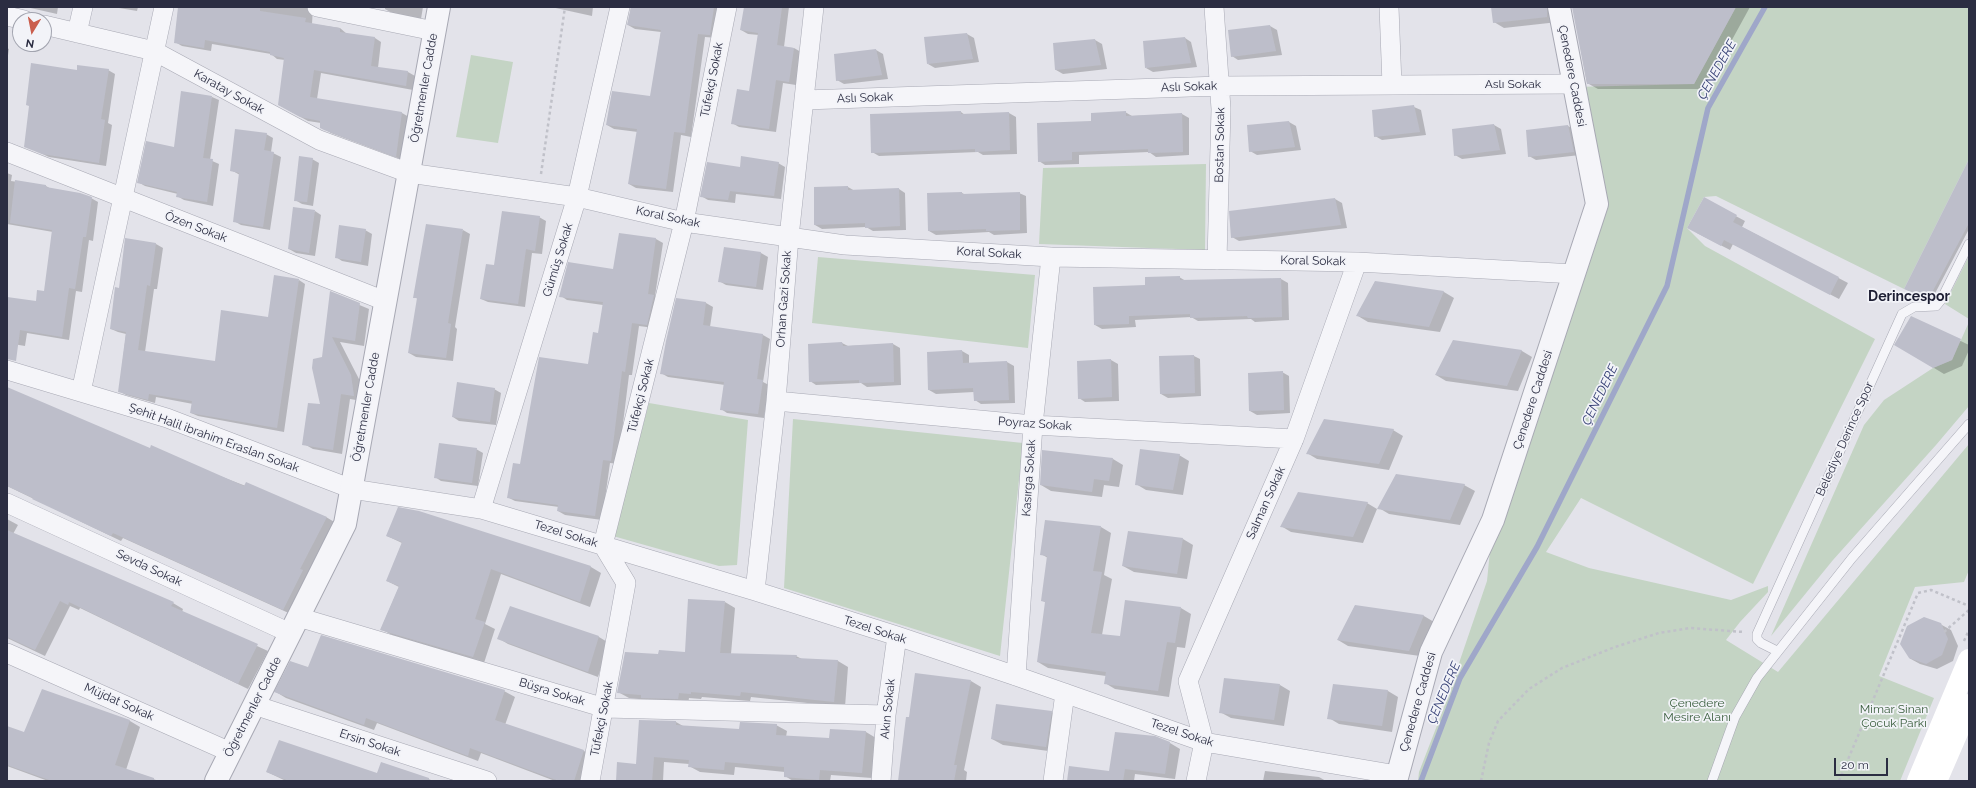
<!DOCTYPE html>
<html>
<head>
<meta charset="utf-8">
<style>
  body { margin:0 }
  #map { position:relative; width:1976px; height:788px; overflow:hidden; background:#e3e3ea; font-family:Raleway,sans-serif }
  canvas { display:block }
  .frame { position:absolute; inset:0; border:8px solid #2b2d42; pointer-events:none }
  .north { position:absolute; left:12px; top:12px; width:40px; height:40px; box-sizing:border-box; background:#f2f3f8; border:1px solid #a2a4af; border-radius:50%; rotate:190deg; font-size:11px; font-weight:700; line-height:16px; text-align:center; color:#2b2d42 }
  .north::after { content:''; display:block; margin:auto; width:14px; height:18px; background:#ca5e4d; clip-path:polygon(50% 0,100% 100%,50% 72%,0 100%) }
  .scale { position:absolute; left:1834px; top:758px; width:54px; height:18px; box-sizing:border-box; border:2px solid #2b2d42; border-top:0; padding-left:5px; font-size:12px; line-height:14px; white-space:nowrap; color:#2b2d42; -webkit-text-stroke:3px #f2f3f8; paint-order:stroke }
</style>
</head>
<body>
<div id="map">
<canvas width="1976" height="788"></canvas>
<div class="frame"></div>
<div class="north">N</div>
<div class="scale">20 m</div>
</div>
<script>
const ctx = document.querySelector('canvas').getContext('2d');
ctx.lineJoin = 'round';
function fillPath(path, color) { ctx.fillStyle = color; ctx.fill(path, 'evenodd'); }
const toPath = rows => new Path2D(rows.map(r => 'M' + r).join(''));
function stroke(path, color, width, dash) { ctx.strokeStyle = color; ctx.lineWidth = width; ctx.lineCap = dash ? 'butt' : 'round'; ctx.setLineDash(dash || []); ctx.stroke(path); }
function drawText(font, color, halo, rows, align = 'center') {
  ctx.font = font + ' Raleway,sans-serif'; ctx.lineWidth = 3.5; ctx.setLineDash([]); ctx.textBaseline = 'middle'; ctx.strokeStyle = halo; ctx.fillStyle = color; for (const [text, x, y, turn = 0] of rows) {
    ctx.save(); ctx.translate(x, y); ctx.rotate((+turn || 0) * Math.PI / 180); ctx.textAlign = isNaN(turn) ? turn : align; if (halo) ctx.strokeText(text, 0, 0); ctx.fillText(text, 0, 0); ctx.restore();
  }
}
fillPath(toPath([
  [1736,7,1969,7,1969,159,1904,289,1716,196,1704,197,1687,228,1705,246,1875,339,1753,584,1581,498,1546,552,1589,568,1731,600,1768,586,1768,592,1740,622,1726,640,1778,672,1969,444,1969,570,1964,582,1915,587,1879,676,1934,698,1900,781,1418,781,1419,772,1443,710,1487,581,1493,520,1597,204,1574,87,1694,84],
  [471,55,513,62,498,143,456,137],
  [1206,164,1205,250,1039,244,1043,168],
  [1969,256,1969,319,1945,304],
  [818,257,1035,275,1028,348,812,323],
  [1969,322,1969,406,1936,445,1833,560,1771,636,1864,425,1884,400,1933,368,1952,360],
  [649,403,748,420,737,565,719,566,613,536],
  [793,419,1023,443,1000,656,784,588]
]), '#c4d4c4');
fillPath(toPath([
  [26,7,58,7,57,14],
  [113,7,138,7,137,11],
  [179,7,313,7,312,24,340,28,347,34,375,38,381,42,378,68,408,72,415,76,413,90,321,73,317,99,402,113,409,117,403,160,331,133,321,127,321,123,308,121,279,105,285,60,277,59,271,54,212,44,211,51,182,46,175,42],
  [385,7,423,7,421,19,392,13,385,9],
  [551,7,593,7,592,16],
  [631,7,721,7,717,38,705,37,691,137,681,135,673,192,636,188,629,184,638,132,614,129,607,125,651,97,661,32,635,29,628,25],
  [746,7,789,7,784,47,794,48,801,52,796,85,783,83,776,132,739,127,732,123,750,92,759,35,748,34,741,30],
  [1492,7,1559,7,1558,22,1504,28,1494,22],
  [1573,7,1750,7,1705,89,1598,89,1587,83],
  [1270,26,1277,30,1282,55,1238,60,1232,56],
  [967,34,974,38,979,62,935,68,928,64],
  [1185,38,1191,42,1197,67,1153,72,1146,68],
  [1095,40,1102,44,1107,69,1063,74,1056,70,1054,44],
  [7,48,9,49,7,62],
  [876,50,883,54,888,79,844,84,837,80],
  [108,70,115,74,108,123,112,125,106,166,49,157,25,146,78,71],
  [212,97,219,100,210,160,219,164,213,206,184,200,177,196,178,194,145,186,138,182,175,149],
  [1414,107,1421,110,1426,135,1382,140,1375,136],
  [961,112,965,115,1009,113,1016,117,1017,154,983,155,978,152,879,156,872,152],
  [1125,112,1132,116,1182,114,1189,118,1189,155,1156,157,1149,152,1079,155,1079,164,1045,165,1039,161,1092,122],
  [1289,122,1296,126,1301,150,1257,155,1250,151],
  [1494,125,1501,129,1506,154,1462,159,1455,155],
  [1568,126,1575,130,1580,155,1536,160,1529,156],
  [266,134,273,138,271,152,281,157,270,230,241,225,234,221,240,175,231,170],
  [312,159,319,163,313,206,302,204,295,200],
  [1969,161,1969,229,1931,301,1908,290],
  [778,163,785,167,781,199,736,194,735,203,708,200,701,196,740,168],
  [7,173,12,175,11,181,46,186,51,189,91,198,98,202,93,241,89,240,82,292,76,291,69,340,27,333,25,346,7,343,7,298,37,303,45,292,53,232,7,224],
  [848,187,855,191,899,189,905,193,906,230,873,231,866,227,822,229,815,225,815,188],
  [962,193,966,195,1019,193,1026,196,1027,233,994,235,989,232,936,235,929,231],
  [1335,199,1342,203,1347,228,1239,241,1232,237],
  [1704,199,1745,221,1742,227,1848,283,1839,299,1733,244,1730,250,1697,233],
  [315,211,321,215,315,256,296,253,289,249],
  [539,217,546,221,542,254,532,253,525,307,488,302,481,299,495,267],
  [365,230,372,234,368,266,342,261,336,257],
  [463,230,470,234,455,327,457,329,453,361,416,357,409,353,418,299,414,297],
  [620,234,656,239,663,243,655,296,661,299,654,328,639,326,632,375,629,375,618,464,610,463,602,520,565,515,558,511,559,507,515,501,509,498,521,465,588,365,599,334,603,305,567,300,561,296,614,270],
  [126,240,156,244,163,248,157,289,154,289,145,352,216,362,269,318,299,280,305,284,284,432,198,416,191,413,193,404,156,397,155,403,126,395,119,391,126,334,118,332,111,329,120,289],
  [725,248,761,253,768,257,763,290,726,285,719,281],
  [1179,277,1186,281,1281,279,1288,283,1289,320,1255,322,1251,319,1198,321,1191,317,1135,320,1136,327,1102,329,1095,325],
  [1375,282,1444,292,1454,298,1440,332,1368,322,1358,316],
  [331,293,369,309,364,346,340,342,360,381,362,401,350,399,342,454,313,449,304,444,322,406,323,358],
  [677,299,706,303,713,307,710,327,763,335,770,339,763,382,769,385,764,418,727,413,721,409,725,385,668,377,661,373],
  [1911,317,1969,345,1969,350,1962,366,1944,374,1896,345],
  [1454,341,1522,351,1532,357,1518,391,1446,381,1436,375],
  [842,343,848,346,893,344,900,348,901,385,867,387,861,383,816,385,810,381],
  [962,351,969,355,969,364,1007,362,1014,366,1015,403,981,404,975,400,974,392,936,394,929,390],
  [1194,356,1200,359,1201,396,1168,398,1161,394],
  [1111,360,1118,364,1119,401,1085,402,1079,398,1078,362],
  [1282,372,1289,376,1290,413,1257,415,1250,411],
  [7,388,150,449,326,517,336,523,293,615,123,538,121,541,7,486],
  [494,389,501,393,496,425,459,421,453,417],
  [1393,430,1403,436,1389,470,1317,459,1307,453],
  [476,449,483,453,478,486,441,481,435,477],
  [1179,455,1189,461,1183,495,1146,490,1136,484],
  [1113,459,1123,465,1119,487,1104,485,1102,497,1051,491,1041,485],
  [1464,485,1475,491,1460,525,1389,514,1379,508],
  [1367,503,1377,509,1363,543,1291,532,1281,526],
  [419,512,591,567,601,573,590,607,501,574,485,624,495,629,484,663,392,635,381,629,399,587,387,581,402,543,387,536],
  [7,519,18,525,13,534,173,603,183,609,182,612,268,651,248,689,80,608,79,610,70,606,45,656,7,638],
  [1101,527,1111,533,1104,575,1112,579,1102,635,1121,637,1181,608,1191,614,1185,648,1177,647,1169,697,1115,689,1105,683,1106,676,1048,668,1038,662,1046,603,1042,600,1048,558,1041,554],
  [1183,539,1193,545,1187,579,1134,572,1123,566],
  [725,602,735,608,731,654,796,656,802,659,838,661,848,667,845,707,751,697,750,701,702,697,701,699,689,698,688,704,629,698,618,692,659,655,686,653],
  [1355,606,1424,616,1434,622,1420,656,1348,646,1338,640],
  [511,608,599,637,609,643,598,677,508,644,498,638],
  [1940,624,1951,630,1958,646,1953,661,1937,669,1920,664,1909,658],
  [309,668,504,691,515,697,505,725,584,751,594,757,586,781,555,781,481,753,478,761,377,723,374,730,286,698,276,692],
  [971,681,981,687,964,770,967,772,966,781,899,781,910,718],
  [1280,685,1290,691,1284,726,1231,718,1220,712],
  [1334,685,1388,691,1398,697,1392,732,1339,724,1329,718],
  [42,691,130,721,140,727,126,770,159,781,48,781,7,766,7,728,25,733],
  [1051,712,1061,717,1056,752,1003,745,992,739],
  [676,722,683,726,740,730,776,725,787,731,786,737,830,739,830,730,866,732,876,738,872,778,831,775,830,781,793,781,785,776,785,772,735,767,734,775,700,772,689,766,689,764,664,762,663,781,616,781,637,765],
  [1170,743,1180,749,1175,779,1135,774,1134,781,1068,781,1110,772],
  [382,763,434,781,286,781,267,772,377,774],
  [1265,771,1319,777,1326,781,1263,781]
]), '#0003');
stroke(toPath([
  [1421,781,1460,678,1537,547,1667,286,1708,108,1765,7]
]), '#9fa7c9', 5.5);
fillPath(toPath([
  [178,7,260,7,260,11,306,18,305,22,340,28,340,32,375,37,371,66,408,71,406,86,314,70,310,97,402,112,396,157,324,130,320,128,320,121,300,117,278,105,284,58,270,55,270,52,205,40,204,48,174,43],
  [631,7,714,7,710,35,698,34,685,133,674,132,666,189,628,184,637,129,606,125,612,91,650,96,661,30,627,25],
  [744,7,782,7,777,45,794,48,789,82,776,80,769,129,731,124,737,89,749,91,758,33,740,30],
  [1491,7,1547,7,1547,17,1493,23],
  [1572,7,1736,7,1694,84,1587,84],
  [1270,25,1276,51,1231,57,1228,30],
  [967,33,973,59,927,64,924,37],
  [1185,37,1191,63,1145,68,1143,41],
  [1095,39,1101,65,1055,70,1053,43],
  [876,49,882,75,836,81,834,54],
  [31,63,77,70,77,65,109,69,101,119,105,120,99,163,42,154,24,147,29,106,26,105],
  [181,91,212,96,203,158,213,159,207,202,176,197,177,192,137,183,146,141,174,147],
  [1414,105,1420,132,1374,137,1372,110],
  [961,111,961,114,1009,112,1010,150,975,152,975,149,871,153,870,114],
  [1126,111,1126,116,1182,113,1183,152,1148,153,1148,149,1072,152,1072,160,1038,162,1037,123,1091,121,1091,113],
  [1289,121,1295,147,1249,152,1247,125],
  [1494,124,1500,150,1454,156,1452,129],
  [1568,125,1574,152,1528,157,1526,130],
  [235,129,267,133,264,150,274,152,263,227,233,222,239,173,230,171],
  [299,156,313,158,307,202,294,201],
  [741,156,779,162,774,196,730,191,728,200,700,197,707,162,740,167],
  [1969,159,1969,223,1928,300,1904,289],
  [15,180,46,185,46,187,80,193,92,197,86,237,83,237,75,289,69,288,62,337,20,330,16,361,7,359,7,297,36,301,37,290,44,291,52,230,10,223],
  [848,186,848,190,899,188,900,226,865,228,865,223,814,225,814,187],
  [962,192,962,194,1020,192,1020,230,986,231,986,229,928,231,927,193],
  [1704,197,1737,215,1733,222,1839,277,1830,295,1724,240,1721,246,1687,228],
  [1335,198,1341,225,1231,238,1229,211],
  [293,207,315,210,309,253,288,249],
  [502,211,540,216,535,251,526,249,518,304,480,299,486,264,494,265],
  [426,224,463,229,448,323,451,324,446,358,408,353,417,298,413,298],
  [339,225,366,229,361,262,335,258],
  [619,233,656,238,648,294,654,295,647,325,632,323,625,372,622,371,611,461,603,460,595,516,557,511,558,505,507,498,513,463,520,464,539,357,588,364,593,332,598,333,603,302,559,297,568,262,613,269],
  [125,238,156,243,150,286,147,285,138,350,215,361,221,310,268,317,274,275,299,279,277,428,190,413,192,401,149,394,148,400,118,392,126,332,110,329,115,287,119,288],
  [724,247,761,252,756,287,718,282],
  [1180,276,1180,280,1281,278,1282,317,1248,318,1247,316,1190,318,1190,314,1129,316,1129,324,1094,325,1093,287,1145,285,1145,277],
  [1375,281,1444,291,1429,327,1356,316],
  [330,291,360,303,355,341,332,337,351,375,354,396,341,394,333,450,302,445,308,403,320,404,312,368,313,359,322,357],
  [676,298,706,302,703,325,763,334,757,379,763,380,758,414,720,410,724,382,660,374,666,341],
  [1911,316,1961,339,1952,360,1933,368,1894,345],
  [1453,340,1522,350,1507,386,1435,375],
  [842,342,843,346,893,343,894,382,859,383,859,380,809,382,808,344],
  [962,350,963,363,1007,361,1009,400,974,401,973,388,928,390,927,352],
  [1194,355,1195,393,1160,394,1159,356],
  [1111,359,1112,397,1078,399,1077,361],
  [1283,371,1284,410,1249,411,1248,373],
  [457,382,495,388,490,422,452,417],
  [7,387,150,448,151,445,244,486,246,482,327,517,300,569,303,570,283,610,113,533,111,536,32,499,33,498,7,486],
  [1324,419,1394,429,1379,464,1306,454],
  [439,443,477,448,472,483,434,478],
  [1140,449,1180,454,1173,490,1135,485],
  [1042,450,1113,458,1109,481,1094,479,1092,492,1040,485],
  [1396,474,1465,484,1450,520,1377,509],
  [1298,492,1368,502,1353,537,1280,527],
  [398,507,419,511,591,566,580,602,491,569,475,619,485,622,473,657,380,630,399,586,386,581,402,542,386,536],
  [1045,520,1101,526,1093,571,1102,572,1091,633,1120,636,1125,600,1181,607,1175,643,1167,642,1158,691,1104,684,1106,672,1037,662,1045,602,1041,601,1047,556,1040,555],
  [7,530,174,602,171,606,258,644,238,684,69,602,68,605,60,601,35,650,7,637],
  [1128,531,1183,538,1177,574,1122,566],
  [688,599,725,601,720,653,797,655,796,658,838,660,834,702,741,692,740,696,691,692,691,694,679,693,678,699,641,698,641,695,617,693,625,652,658,654,659,650,685,652],
  [1355,605,1424,615,1409,651,1337,640],
  [510,606,599,636,588,672,497,639],
  [1924,617,1941,623,1948,639,1942,655,1926,664,1909,658,1900,644,1907,626],
  [321,635,505,690,495,720,584,750,574,781,559,781,470,748,468,756,366,718,364,725,274,692,290,661,308,667],
  [915,673,971,680,954,765,957,765,954,781,898,781,906,717,909,717],
  [1224,678,1280,684,1274,720,1219,713],
  [1333,684,1388,690,1382,726,1327,719],
  [42,689,130,720,115,765,154,778,154,781,52,781,7,765,7,726,24,732],
  [996,704,1052,711,1046,747,991,739],
  [639,720,676,721,676,725,739,729,740,722,777,724,776,735,829,738,830,729,866,731,862,773,820,770,819,780,784,777,784,767,725,762,724,770,688,767,689,760,654,757,652,781,616,781,617,762,636,764],
  [1115,732,1155,736,1170,742,1165,774,1125,769,1123,781,1067,781,1069,766,1109,771],
  [279,740,377,773,381,762,429,778,429,781,289,781,266,772]
]), '#bdbeca');
const service = toPath([
  [1777,651,1761,643,1757,639,1757,634,1902,314,1914,307,1936,306,1941,300,1969,244],
  [1712,781,1735,717,1757,678,1852,558,1969,424]
]);
const minor = toPath([
  [317,7,434,31],
  [1214,7,1221,109,1217,260],
  [1389,7,1392,85],
  [7,16,24,20],
  [44,25,154,51,319,140,409,173,577,197,684,222,845,245,1051,257,1357,262,1575,274],
  [77,33,83,7],
  [804,100,1220,86,1574,84],
  [7,152,385,301],
  [7,370,167,418,352,489,481,509,755,591,897,636,1016,676,1204,742,1397,775],
  [81,392,164,7],
  [776,401,1033,425,1294,439],
  [7,503,290,633],
  [481,509,577,197,620,7],
  [755,591,776,401,789,237,814,7],
  [298,617,605,708,886,715],
  [7,653,230,752],
  [1016,676,1033,425,1051,257],
  [254,705,487,781],
  [590,781,626,583,603,545,684,222,727,7],
  [881,781,886,715,897,636],
  [1053,781,1065,693],
  [1196,781,1204,742,1188,681,1294,439,1357,262]
]);
const tertiary = toPath([
  [216,781,345,524,439,7],
  [1396,781,1431,652,1493,520,1597,204,1559,7]
]);
stroke(service, '#a8a9b4', 10);
stroke(minor, '#a8a9b4', 20);
stroke(tertiary, '#a8a9b4', 24);
stroke(toPath([
  [541,174,565,7],
  [1944,632,1969,610],
  [1964,641,1969,630],
  [1481,781,1489,743,1498,721,1529,689,1562,668,1615,647,1659,633,1690,628,1744,632],
  [1839,781,1918,593,1931,590,1969,606]
]), '#c0c1c9', 2.5, [3, 3]);
stroke(service, '#f5f5f9', 9);
stroke(minor, '#f5f5f9', 19);
stroke(tertiary, '#f5f5f9', 22);
stroke(toPath([
  [1918,781,1969,660],
  [1936,781,1969,705]
]), '#fff', 22);
drawText('12px', '#2b2d42', '#f2f3f8', [
  ["Çenedere Caddesi",1572,76,79],
  ["Tüfekçi Sokak",712,80,-79],
  ["Aslı Sokak",1513,84],
  ["Aslı Sokak",1189,87,-2],
  ["Öğretmenler Cadde",424,88,-80],
  ["Karatay Sokak",229,92,29],
  ["Aslı Sokak",865,98,-2],
  ["Bostan Sokak",1220,145,-89],
  ["Koral Sokak",668,217,12],
  ["Özen Sokak",196,227,21],
  ["Koral Sokak",989,253,3],
  ["Gümüş Sokak",558,260,-73],
  ["Koral Sokak",1313,261,1],
  ["Orhan Gazi Sokak",784,299,-86],
  ["Tüfekçi Sokak",641,396,-76],
  ["Çenedere Caddesi",1533,400,-72],
  ["Öğretmenler Cadde",366,407,-80],
  ["Poyraz Sokak",1035,424,4],
  ["Şehit Halil ibrahim Eraslan Sokak",214,438,20],
  ["Belediye Derince Spor",1845,439,-66],
  ["Kasırga Sokak",1029,478,-86],
  ["Salman Sokak",1266,503,-66],
  ["Tezel Sokak",566,534,17],
  ["Sevda Sokak",149,568,25],
  ["Tezel Sokak",875,630,18],
  ["Büşra Sokak",552,692,17],
  ["Müjdat Sokak",119,702,24],
  ["Çenedere Caddesi",1418,702,-74],
  ["Öğretmenler Cadde",253,707,-63],
  ["Akın Sokak",888,709,-84],
  ["Tüfekçi Sokak",602,719,-79],
  ["Tezel Sokak",1182,733,18],
  ["Ersin Sokak",370,743,18]
]);
drawText('12px', '#395d3c', '#f2f3f8', [
  ["Çenedere",1697,703],
  ["Mesire Alanı",1697,717],
  ["Mimar Sinan",1894,709],
  ["Çocuk Parkı",1894,723]
]);
drawText('italic 13px', '#364075', '#f2f3f8', [
  ["ÇENEDERE",1717,70,-61],
  ["ÇENEDERE",1600,395,-64],
  ["ÇENEDERE",1444,693,-67]
]);
drawText('bold 14px', '#1d1e33', '#f2f3f8', [
  ["Derincespor",1909,297]
]);
</script>
</body>
</html>
